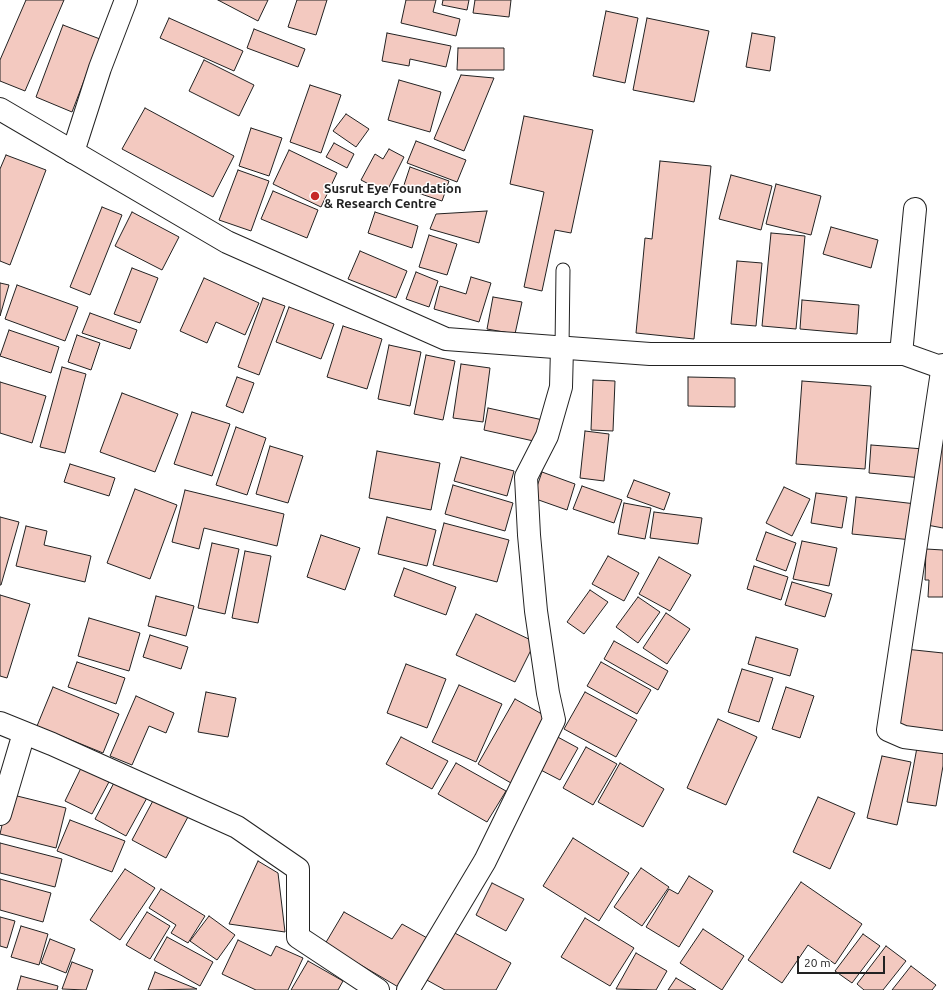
<!DOCTYPE html>
<html>
<head>
<meta charset="utf-8">
<style>
  body { margin:0 }
  #map { position:relative; width:943px; height:990px; overflow:hidden; background:#fff; font-family:Ubuntu,sans-serif }
  canvas { display:block }
  .scale { position:absolute; left:797px; top:956px; width:88px; height:18px; box-sizing:border-box; border:2px solid #222; border-top:0; padding-left:5px; font-size:12px; line-height:14px; white-space:nowrap; color:#222; -webkit-text-stroke:3px #fff; paint-order:stroke }
</style>
</head>
<body>
<div id="map">
<canvas width="943" height="990"></canvas>
<div class="scale">20 m</div>
</div>
<script>
const ctx = document.querySelector('canvas').getContext('2d');
ctx.lineJoin = 'round';
function fillPath(path, color) { ctx.fillStyle = color; ctx.fill(path, 'evenodd'); }
const toPath = rows => new Path2D(rows.map(r => 'M' + r).join(''));
function stroke(path, color, width, dash) { ctx.strokeStyle = color; ctx.lineWidth = width; ctx.lineCap = dash ? 'butt' : 'round'; ctx.setLineDash(dash || []); ctx.stroke(path); }
function drawText(font, color, halo, rows, align = 'center') {
  ctx.font = font + ' Ubuntu,sans-serif'; ctx.lineWidth = 3; ctx.setLineDash([]); ctx.textBaseline = 'middle'; ctx.strokeStyle = halo; ctx.fillStyle = color; for (const [text, x, y, turn = 0] of rows) {
    ctx.save(); ctx.translate(x, y); ctx.rotate((+turn || 0) * Math.PI / 180); ctx.textAlign = isNaN(turn) ? turn : align; if (halo) ctx.strokeText(text, 0, 0); ctx.fillText(text, 0, 0); ctx.restore();
  }
}
const building = toPath([
  [26,0,64,0,25,91,0,81,0,60,26,0],
  [218,0,268,0,258,21,218,0],
  [297,0,327,0,316,35,288,27,297,0],
  [406,0,436,0,433,12,460,19,456,36,401,23,406,0],
  [443,0,469,0,467,10,442,5,443,0],
  [475,0,511,0,509,17,473,13,475,0],
  [606,11,638,18,625,83,593,76,606,11],
  [169,18,243,51,234,71,160,38,169,18],
  [647,18,709,31,694,102,633,90,647,18],
  [63,25,100,39,72,112,36,97,63,25],
  [254,29,305,49,298,67,247,48,254,29],
  [387,33,451,46,446,67,410,59,409,66,382,61,387,33],
  [752,33,775,37,770,71,746,67,752,33],
  [458,48,504,48,504,70,457,70,458,48],
  [204,60,254,85,239,116,189,91,204,60],
  [461,75,494,78,464,151,434,139,461,75],
  [399,80,441,92,430,132,388,120,399,80],
  [310,85,341,95,321,153,290,142,310,85],
  [145,108,234,156,213,197,122,149,145,108],
  [346,114,369,129,356,147,333,131,346,114],
  [524,116,593,130,571,233,555,230,542,291,524,287,544,192,510,184,524,116],
  [251,128,282,138,269,176,239,166,251,128],
  [416,141,466,160,457,182,407,163,416,141],
  [334,143,354,154,347,168,326,157,334,143],
  [389,149,404,157,386,193,361,180,375,154,383,159,389,149],
  [289,150,337,173,321,207,273,184,289,150],
  [6,155,46,170,10,265,0,261,0,169,6,155],
  [660,161,711,166,694,339,636,333,645,238,652,239,660,161],
  [410,167,449,181,442,201,403,188,410,167],
  [238,170,269,181,251,231,219,220,238,170],
  [731,175,772,186,761,230,719,219,731,175],
  [776,184,821,196,811,235,766,224,776,184],
  [273,191,318,210,307,238,261,219,273,191],
  [102,207,122,215,90,295,70,287,102,207],
  [487,211,479,243,430,229,436,214,487,211],
  [132,212,179,237,162,270,115,246,132,212],
  [375,212,418,226,412,248,368,233,375,212],
  [831,227,878,240,871,268,823,254,831,227],
  [771,233,805,236,796,329,762,326,771,233],
  [429,235,457,244,447,275,419,267,429,235],
  [360,251,407,271,396,298,348,279,360,251],
  [737,261,762,263,756,326,731,324,737,261],
  [132,268,158,278,140,323,114,314,132,268],
  [416,272,438,281,429,307,406,299,416,272],
  [471,277,491,283,479,322,434,309,440,286,466,294,471,277],
  [204,278,259,303,245,335,216,322,207,343,180,331,204,278],
  [0,283,9,285,0,316,0,283],
  [17,285,78,307,65,341,5,319,17,285],
  [493,297,522,302,515,334,487,329,493,297],
  [263,298,285,306,259,375,238,367,263,298],
  [802,300,859,305,857,334,800,329,802,300],
  [289,307,334,324,321,359,276,342,289,307],
  [90,313,137,330,130,349,82,333,90,313],
  [343,326,382,339,367,389,327,377,343,326],
  [9,330,59,347,51,373,0,356,9,330],
  [77,335,100,343,91,370,68,362,77,335],
  [389,345,421,352,410,406,378,399,389,345],
  [426,355,455,361,443,420,414,414,426,355],
  [461,364,490,368,483,422,453,418,461,364],
  [62,367,86,374,65,453,40,447,62,367],
  [237,377,254,383,243,413,226,406,237,377],
  [688,377,735,378,735,407,688,406,688,377],
  [593,380,615,381,613,431,591,430,593,380],
  [802,381,871,386,865,469,796,464,802,381],
  [0,382,46,396,32,443,0,433,0,382],
  [122,393,178,414,155,472,100,452,122,393],
  [488,408,543,420,538,442,484,430,488,408],
  [192,412,230,424,212,476,174,464,192,412],
  [943,413,943,528,927,525,943,413],
  [236,427,266,438,247,495,216,485,236,427],
  [585,431,609,434,604,481,580,478,585,431],
  [871,445,924,449,922,478,869,473,871,445],
  [270,446,303,456,288,503,256,494,270,446],
  [377,451,440,463,431,510,369,498,377,451],
  [461,457,514,471,507,496,454,481,461,457],
  [70,464,115,478,109,496,64,482,70,464],
  [542,472,575,484,567,510,533,498,542,472],
  [634,480,670,493,664,510,627,497,634,480],
  [453,485,513,503,505,531,445,514,453,485],
  [582,486,622,500,614,523,573,509,582,486],
  [784,487,810,499,792,536,766,523,784,487],
  [135,489,177,505,150,579,107,563,135,489],
  [185,490,284,514,277,546,204,528,199,549,172,542,185,490],
  [816,493,847,497,842,528,811,523,816,493],
  [856,497,916,504,912,540,852,534,856,497],
  [624,503,651,508,645,539,618,534,624,503],
  [654,512,702,518,698,544,650,538,654,512],
  [0,517,19,522,1,585,0,585,0,517],
  [387,517,436,530,427,566,378,554,387,517],
  [444,523,509,540,497,582,433,565,444,523],
  [26,526,47,531,44,545,91,556,85,582,16,566,26,526],
  [766,532,796,543,786,571,756,560,766,532],
  [321,535,360,548,345,590,307,577,321,535],
  [802,541,837,548,829,586,793,579,802,541],
  [212,543,239,549,225,614,198,608,212,543],
  [926,549,943,550,943,597,928,597,929,580,925,580,926,549],
  [245,551,271,556,258,623,232,618,245,551],
  [608,556,639,573,624,601,592,584,608,556],
  [659,557,691,575,670,611,639,594,659,557],
  [754,566,788,577,781,600,747,589,754,566],
  [404,568,456,587,446,615,394,596,404,568],
  [792,582,832,594,825,617,785,605,792,582],
  [590,590,608,602,584,634,567,622,590,590],
  [0,595,30,604,7,678,0,676,0,595],
  [156,596,194,606,186,636,148,626,156,596],
  [638,597,660,612,638,643,616,627,638,597],
  [666,613,690,629,667,664,643,648,666,613],
  [476,614,535,642,515,682,456,655,476,614],
  [89,618,140,633,129,671,78,656,89,618],
  [150,635,188,647,181,669,143,657,150,635],
  [756,637,798,649,790,676,748,664,756,637],
  [614,641,668,671,658,690,604,659,614,641],
  [905,649,943,653,943,734,896,729,905,649],
  [77,662,125,678,116,704,68,687,77,662],
  [601,662,651,690,637,714,587,686,601,662],
  [406,664,446,679,427,728,387,713,406,664],
  [742,669,773,678,759,722,728,712,742,669],
  [459,685,502,704,476,762,432,742,459,685],
  [53,687,119,714,103,753,37,726,53,687],
  [786,687,814,696,800,738,772,729,786,687],
  [206,692,236,698,228,737,198,732,206,692],
  [585,692,637,720,616,757,564,729,585,692],
  [136,696,174,713,166,733,149,726,132,765,110,756,136,696],
  [515,699,549,718,511,783,478,764,515,699],
  [718,719,757,737,726,805,687,788,718,719],
  [554,735,578,748,560,780,535,767,554,735],
  [401,737,448,761,432,789,386,764,401,737],
  [918,742,943,747,943,766,936,806,907,802,918,742],
  [586,747,617,764,593,805,563,788,586,747],
  [882,756,911,762,897,825,867,818,882,756],
  [456,763,506,791,487,822,438,794,456,763],
  [620,763,664,789,643,827,598,802,620,763],
  [82,766,110,780,92,814,65,801,82,766],
  [116,779,148,796,126,836,95,819,116,779],
  [9,794,66,808,56,848,0,834,9,794],
  [155,797,189,815,166,858,132,840,155,797],
  [818,797,855,813,830,869,793,852,818,797],
  [70,820,125,841,112,872,57,851,70,820],
  [573,838,629,873,599,921,543,886,573,838],
  [0,843,62,859,55,887,0,873,0,843],
  [258,861,278,873,285,932,229,924,258,861],
  [641,868,669,887,642,926,614,907,641,868],
  [125,869,155,888,120,940,90,920,125,869],
  [689,876,713,891,679,947,646,927,669,889,678,894,689,876],
  [0,879,51,893,43,922,0,910,0,879],
  [801,882,862,924,835,964,808,945,782,983,748,960,801,882],
  [492,883,524,899,506,931,476,915,492,883],
  [161,889,205,916,188,943,171,933,176,925,149,908,161,889],
  [147,912,170,926,150,959,126,945,147,912],
  [344,912,392,939,402,924,429,939,400,988,325,944,344,912],
  [209,916,235,935,217,960,190,941,209,916],
  [0,917,15,921,7,948,0,946,0,917],
  [585,918,634,948,610,986,561,957,585,918],
  [21,926,48,934,39,965,11,957,21,926],
  [703,929,744,956,722,990,680,963,703,929],
  [451,931,511,963,496,990,445,990,425,979,451,931],
  [863,934,880,946,852,983,835,971,863,934],
  [167,937,213,962,200,986,154,960,167,937],
  [50,939,75,949,66,973,41,963,50,939],
  [238,940,271,956,276,946,303,958,288,990,256,990,222,974,238,940],
  [886,946,906,961,883,990,864,990,857,984,886,946],
  [636,953,667,971,656,990,616,989,636,953],
  [308,961,343,981,338,990,291,990,308,961],
  [72,962,93,970,86,990,62,989,72,962],
  [911,966,936,985,932,990,892,990,911,966],
  [155,972,197,989,148,990,155,972],
  [21,976,58,986,57,990,17,990,21,976],
  [676,978,696,990,668,990,676,978]
]);
fillPath(building, '#f3c9c0');
stroke(building, '#222', 1);
const lane = toPath([
  [562,348,563,270]
]);
const street = toPath([
  [73,152,100,68,126,0],
  [901,354,915,209],
  [943,365,888,730,904,737,943,742],
  [0,723,52,744,237,827,298,869,298,937,378,990],
  [0,814,24,733],
  [408,990,485,861,554,720,548,693,536,611,529,535,526,477,547,436,561,387,562,348]
]);
const secondary = toPath([
  [0,109,227,242,446,339,650,354,904,354,943,368]
]);
stroke(lane, '#222', 15);
stroke(street, '#222', 24);
stroke(secondary, '#222', 24);
stroke(lane, '#fff', 13);
stroke(street, '#fff', 22);
stroke(secondary, '#fff', 22);
for (const [x, y, r, color] of [
  [315,196,5,"#c62828"]
]) { const dot = new Path2D(); dot.arc(x, y, r, 0, 2 * Math.PI); ctx.fillStyle = color; ctx.fill(dot); stroke(dot, '#fff', 1.5); }
drawText('bold 13px', '#222', '#fff', [
  ["Susrut Eye Foundation",324,189],
  ["& Research Centre",324,204]
], 'left');
</script>
</body>
</html>
